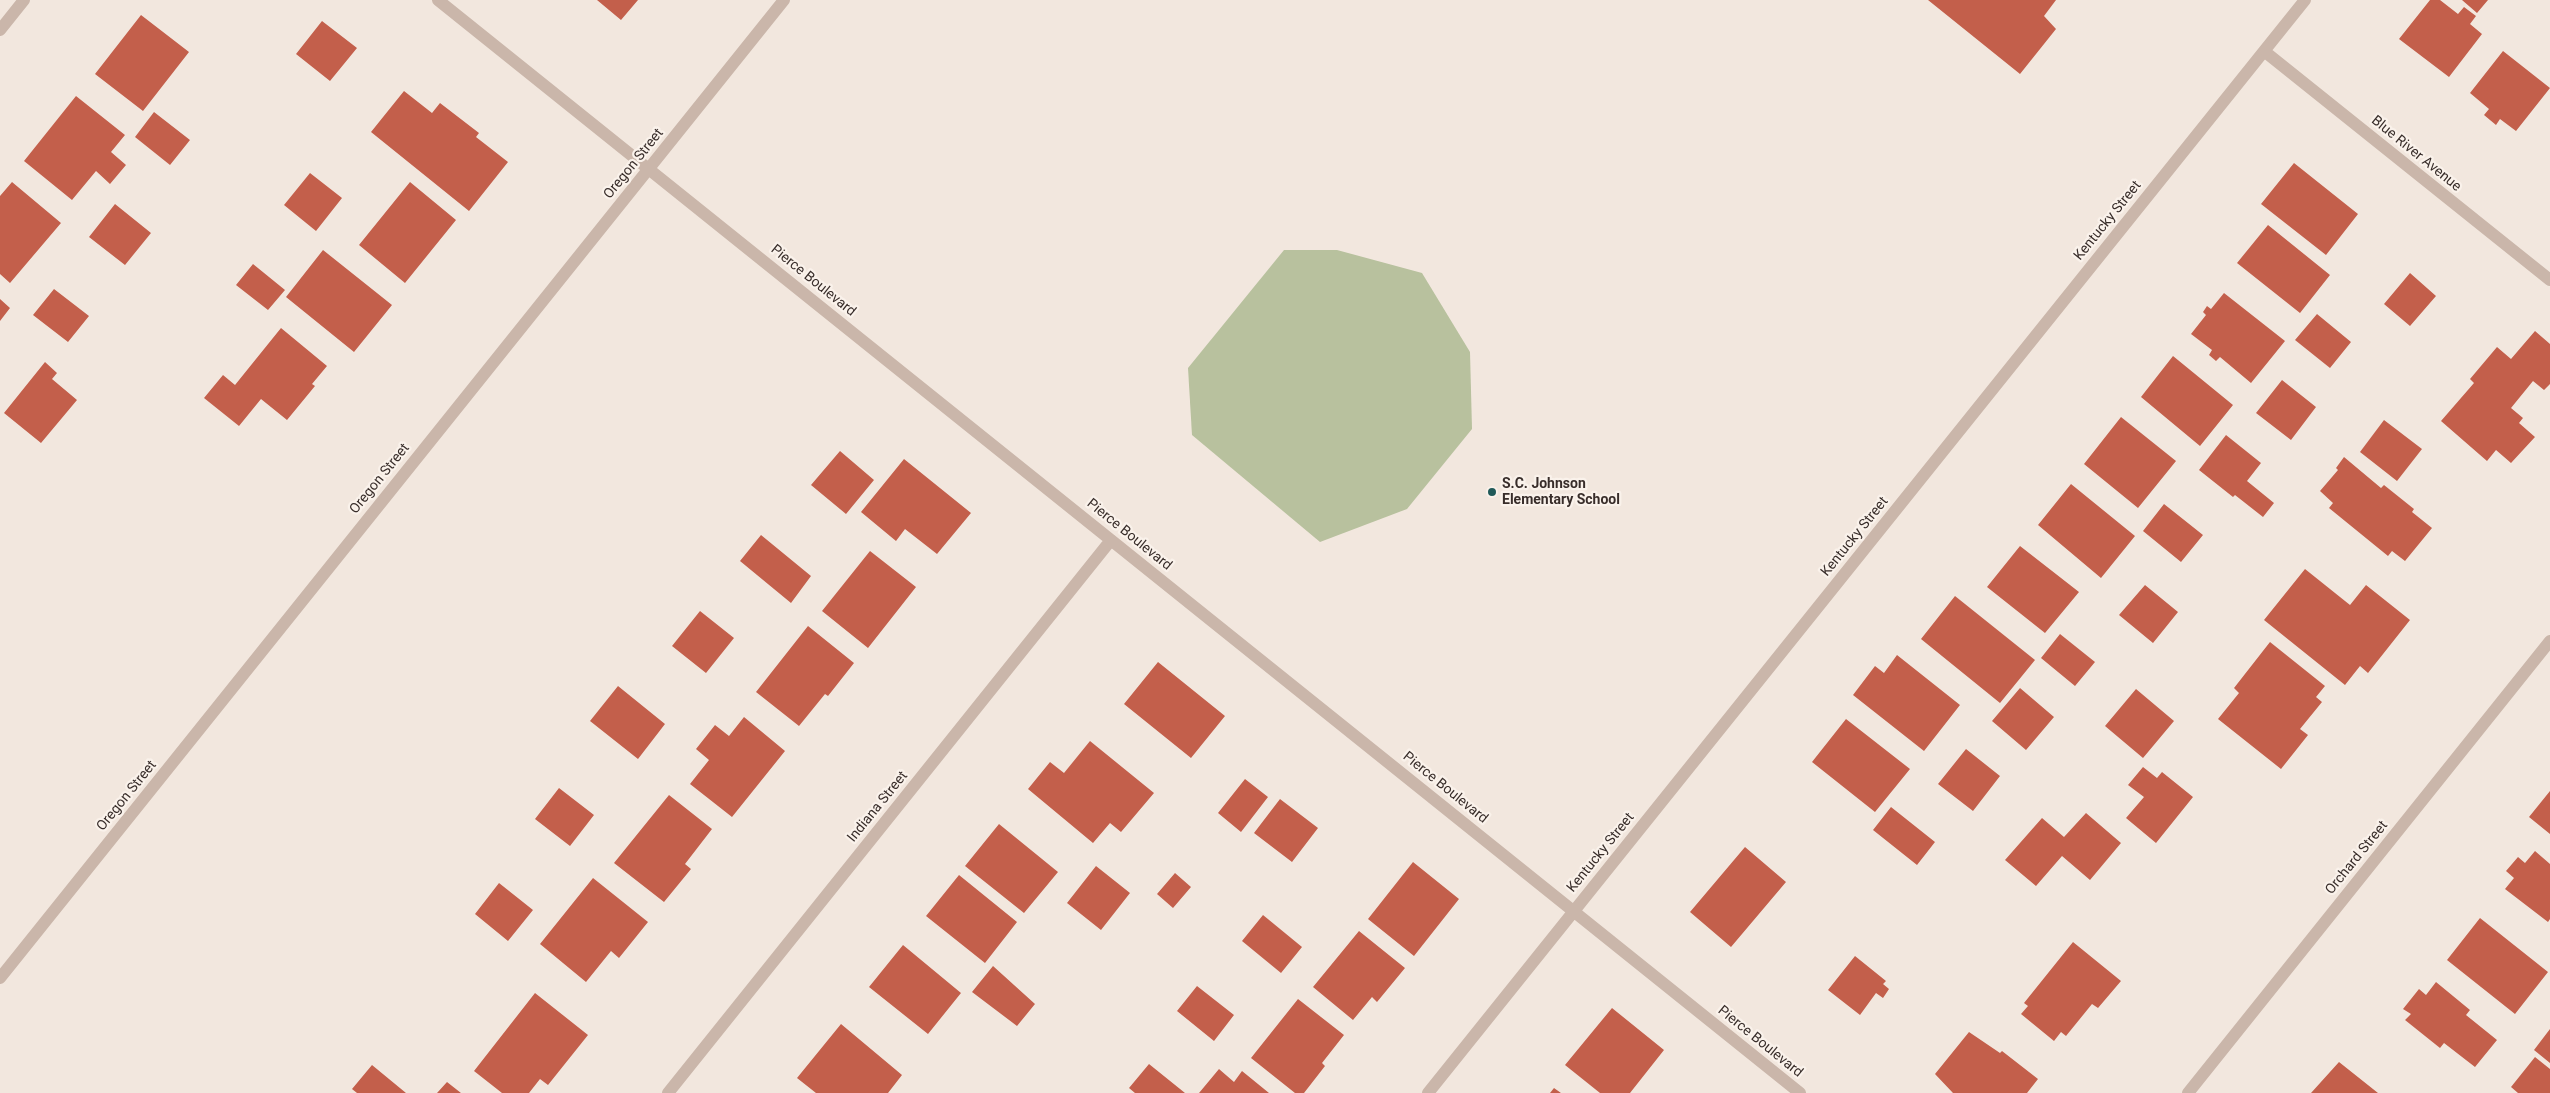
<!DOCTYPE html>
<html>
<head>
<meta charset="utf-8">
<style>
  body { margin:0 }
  canvas { display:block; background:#f2e7de }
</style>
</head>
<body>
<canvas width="2550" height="1093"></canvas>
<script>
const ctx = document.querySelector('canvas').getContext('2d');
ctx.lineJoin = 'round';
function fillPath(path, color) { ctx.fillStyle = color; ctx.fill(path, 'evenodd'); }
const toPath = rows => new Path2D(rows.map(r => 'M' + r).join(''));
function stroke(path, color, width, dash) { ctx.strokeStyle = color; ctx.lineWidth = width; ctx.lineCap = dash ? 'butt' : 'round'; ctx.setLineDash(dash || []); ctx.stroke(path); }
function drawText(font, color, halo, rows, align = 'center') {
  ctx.font = font + ' Roboto,sans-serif'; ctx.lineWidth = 4.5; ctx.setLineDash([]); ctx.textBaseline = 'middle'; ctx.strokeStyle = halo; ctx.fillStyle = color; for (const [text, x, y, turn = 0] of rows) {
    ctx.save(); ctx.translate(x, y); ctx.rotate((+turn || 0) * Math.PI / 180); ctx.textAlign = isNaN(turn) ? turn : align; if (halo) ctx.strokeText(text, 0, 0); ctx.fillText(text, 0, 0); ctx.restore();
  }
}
fillPath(toPath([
  [1284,250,1337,250,1422,273,1470,352,1472,429,1407,509,1320,542,1192,435,1188,368]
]), '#b8c19e');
fillPath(toPath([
  [597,0,638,0,621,20],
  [1928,0,2056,0,2044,16,2056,29,2020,74],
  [2430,0,2440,0,2458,14,2464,7,2476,16,2470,24,2482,34,2449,77,2399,39],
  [2462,0,2488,0,2477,13],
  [141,15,189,52,143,111,95,74],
  [322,21,357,48,330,81,296,54],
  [2503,51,2550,88,2516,131,2500,119,2496,125,2484,115,2489,109,2470,93],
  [404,91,432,113,440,103,479,133,476,137,508,162,469,211,371,132],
  [76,96,125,135,111,152,126,165,110,184,96,171,72,200,24,161],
  [154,112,190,140,170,165,135,137],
  [2294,163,2358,214,2326,255,2261,204],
  [310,173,342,198,316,231,284,205],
  [12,182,61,223,10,283,0,274,0,196],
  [410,182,456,220,405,283,359,245],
  [115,204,151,233,125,265,89,237],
  [2268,225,2330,275,2300,313,2237,263],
  [323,250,392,305,354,352,286,297],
  [253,264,285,290,268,310,236,285],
  [2410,273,2436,296,2410,326,2384,304],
  [54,289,89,316,68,342,33,315],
  [2224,293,2285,341,2251,383,2220,357,2216,361,2209,355,2212,350,2191,334,2206,315,2203,312,2207,306,2211,309],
  [0,299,10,308,0,321],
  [2317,314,2351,342,2330,368,2295,340],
  [281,328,327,366,312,384,315,386,287,420,261,399,239,426,204,398,223,375,235,385],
  [2535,331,2550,344,2550,384,2544,390,2533,381,2511,408,2523,418,2519,423,2535,437,2511,463,2496,450,2487,461,2441,421,2474,383,2470,379,2497,347,2511,359],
  [2173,356,2233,405,2200,446,2141,397],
  [45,362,57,373,52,379,77,400,41,443,4,413],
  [2282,380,2316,407,2291,440,2256,413],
  [2121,417,2176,461,2138,508,2084,464],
  [2384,420,2422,449,2397,481,2360,452],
  [2226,435,2261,463,2247,481,2274,503,2263,517,2235,495,2233,497,2199,470],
  [840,451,874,480,846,514,811,485],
  [2344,457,2381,488,2384,485,2414,509,2412,512,2432,528,2405,561,2392,551,2388,556,2329,508,2333,503,2320,491,2338,470,2336,468],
  [904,459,971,513,937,554,905,529,896,541,861,512],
  [2071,484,2135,536,2101,578,2038,525],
  [2164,504,2203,535,2181,562,2143,531],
  [761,535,811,576,791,603,740,561],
  [2020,546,2079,592,2045,633,1987,587],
  [870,551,916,587,868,648,822,611],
  [2305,569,2350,605,2366,585,2410,620,2368,673,2360,666,2345,685,2264,620],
  [2145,585,2178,612,2153,643,2119,615],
  [1955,596,2035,660,2000,703,1921,639],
  [700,611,734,638,706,673,672,646],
  [808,626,854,663,828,696,825,694,799,726,756,692],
  [2060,634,2095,662,2075,686,2041,658],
  [2270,642,2325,686,2316,697,2322,702,2300,729,2308,735,2281,769,2218,719,2239,693,2234,688],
  [1897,655,1960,705,1924,751,1853,695,1875,666,1884,673],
  [1158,662,1225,716,1191,758,1124,704],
  [618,686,665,724,638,759,590,721],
  [2020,688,2054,717,2026,750,1992,721],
  [2136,689,2174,721,2143,758,2105,726],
  [744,717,785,751,732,817,690,784,709,760,696,749,715,725,729,736],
  [1846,719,1910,769,1875,812,1812,762],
  [1090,741,1154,793,1121,832,1110,823,1093,843,1028,789,1050,762,1064,773],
  [1966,749,2000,776,1973,811,1938,784],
  [2143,767,2157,778,2162,772,2193,797,2156,843,2126,818,2144,797,2128,785],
  [1245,779,1268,797,1241,832,1218,813],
  [559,788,594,815,570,846,535,819],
  [2550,791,2550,834,2529,817],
  [669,795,712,829,685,864,691,869,664,902,614,863],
  [1280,799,1318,828,1292,862,1254,833],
  [1891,807,1935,842,1917,865,1873,830],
  [2086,813,2121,843,2090,880,2062,856,2036,886,2005,860,2042,818,2064,837],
  [999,824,1058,872,1024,913,965,866],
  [1745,847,1786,882,1731,947,1690,912],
  [2535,851,2550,864,2550,919,2548,922,2505,889,2514,878,2506,871,2518,857,2525,863],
  [1413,862,1459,899,1414,956,1368,919],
  [1096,866,1130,893,1101,930,1067,903],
  [1175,873,1191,887,1173,908,1157,894],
  [959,875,1017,922,985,963,926,916],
  [593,878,648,922,619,958,611,951,586,982,540,944],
  [499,883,533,910,508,941,475,914],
  [1263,915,1302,947,1281,973,1242,941],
  [2480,918,2548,972,2515,1014,2447,960],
  [1359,931,1405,968,1377,1002,1372,997,1353,1020,1313,987],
  [2073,942,2121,981,2098,1008,2092,1004,2066,1036,2061,1032,2054,1041,2021,1014,2028,1006,2024,1003],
  [903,945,961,993,928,1034,869,987],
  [1855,956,1886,981,1883,984,1889,989,1883,998,1876,993,1860,1015,1828,990],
  [993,966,1035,1004,1017,1026,972,992],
  [2436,982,2470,1010,2466,1015,2497,1040,2475,1067,2444,1043,2440,1048,2405,1020,2411,1014,2403,1009,2419,989,2426,995],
  [1197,986,1234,1015,1214,1041,1177,1011],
  [535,993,588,1035,548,1085,540,1079,529,1093,502,1093,474,1071],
  [1298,999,1344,1035,1322,1063,1325,1066,1304,1093,1295,1093,1251,1058],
  [1612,1008,1664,1050,1630,1093,1600,1093,1565,1065],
  [841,1024,902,1075,888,1093,816,1093,797,1078],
  [2550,1029,2550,1063,2534,1050],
  [1969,1032,2000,1053,2002,1051,2038,1079,2027,1093,1953,1093,1935,1074],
  [2535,1057,2550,1069,2550,1093,2518,1093,2511,1087],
  [2339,1062,2378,1093,2311,1093],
  [1149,1064,1185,1093,1135,1093,1129,1088],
  [372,1065,406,1093,357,1093,352,1089],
  [1219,1069,1234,1082,1242,1071,1269,1093,1199,1093],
  [447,1082,461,1093,437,1093],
  [1554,1088,1561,1093,1550,1093]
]), '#c35f4b');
stroke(toPath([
  [438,0,1800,1093],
  [0,30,24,0],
  [2264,51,2550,280],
  [0,978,784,0],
  [668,1093,1111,540],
  [1428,1093,2305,0],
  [2188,1093,2550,641]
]), '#cab6aa', 12);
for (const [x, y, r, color] of [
  [1492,492,5,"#205958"]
]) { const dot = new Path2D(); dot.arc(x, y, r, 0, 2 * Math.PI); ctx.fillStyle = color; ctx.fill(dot); stroke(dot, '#faf2eb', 2); }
drawText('14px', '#382d2a', '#faf2eb', [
  ["Blue River Avenue",2416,154,39],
  ["Oregon Street",634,164,-51],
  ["Kentucky Street",2108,221,-51],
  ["Pierce Boulevard",813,281,39],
  ["Oregon Street",380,479,-51],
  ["Pierce Boulevard",1129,535,39],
  ["Kentucky Street",1855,537,-51],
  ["Pierce Boulevard",1445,788,39],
  ["Oregon Street",127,796,-51],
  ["Indiana Street",878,807,-51],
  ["Kentucky Street",1601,853,-51],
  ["Orchard Street",2357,858,-51],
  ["Pierce Boulevard",1760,1042,39]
]);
drawText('bold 14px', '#382d2a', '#faf2eb', [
  ["S.C. Johnson",1502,484],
  ["Elementary School",1502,500]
], 'left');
</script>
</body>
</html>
